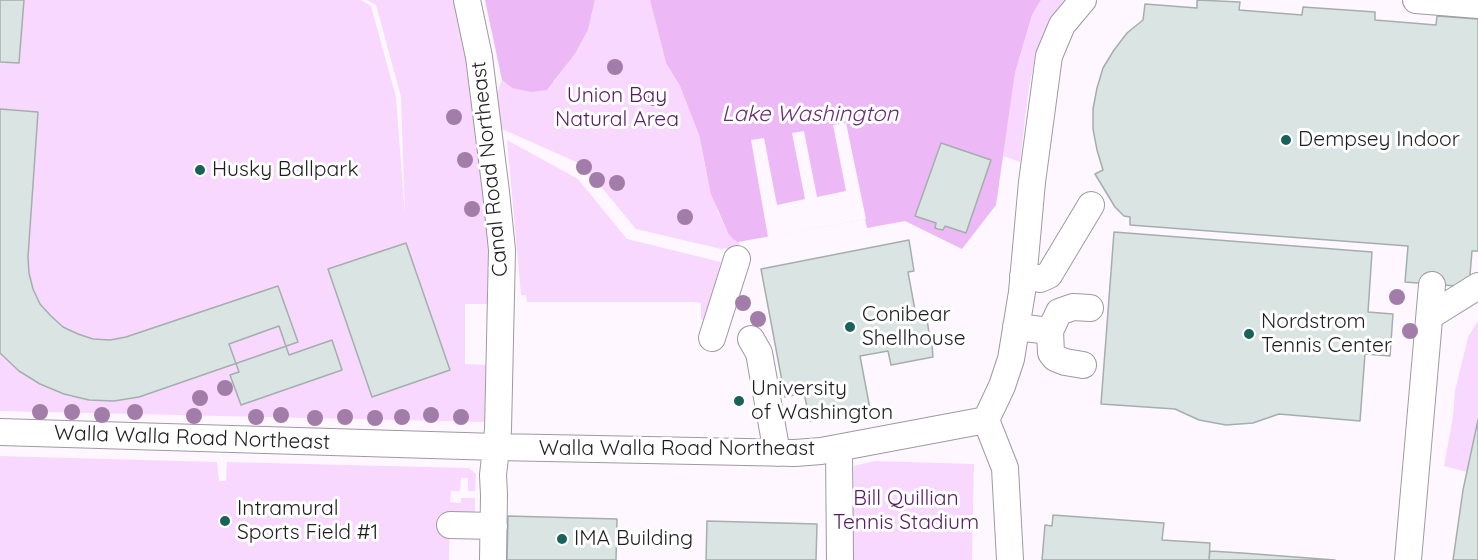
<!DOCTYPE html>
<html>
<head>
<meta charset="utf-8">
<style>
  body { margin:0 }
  canvas { display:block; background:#fef7ff }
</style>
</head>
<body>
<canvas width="1478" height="560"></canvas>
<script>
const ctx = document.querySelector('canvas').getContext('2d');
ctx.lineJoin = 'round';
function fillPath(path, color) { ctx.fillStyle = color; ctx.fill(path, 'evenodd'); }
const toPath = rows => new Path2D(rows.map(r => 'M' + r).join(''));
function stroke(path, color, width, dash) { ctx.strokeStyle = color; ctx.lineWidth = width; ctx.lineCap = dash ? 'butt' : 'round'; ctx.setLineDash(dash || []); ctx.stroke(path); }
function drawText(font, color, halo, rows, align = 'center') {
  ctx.font = font + ' Quicksand,sans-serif'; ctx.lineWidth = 6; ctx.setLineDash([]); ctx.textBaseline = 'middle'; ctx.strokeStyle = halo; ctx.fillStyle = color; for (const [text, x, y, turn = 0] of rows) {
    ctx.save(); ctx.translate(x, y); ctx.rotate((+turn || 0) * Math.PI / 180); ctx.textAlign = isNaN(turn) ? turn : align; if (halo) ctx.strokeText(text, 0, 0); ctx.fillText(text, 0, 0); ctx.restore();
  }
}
fillPath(toPath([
  [0,0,361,0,371,6,396,97,405,216,401,97,376,5,367,0,460,0,470,58,494,287,487,287,487,304,465,304,465,364,488,365,485,422,0,411],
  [595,0,650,0,666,63,680,86,699,135,706,171,718,212,728,233,738,242,740,246,721,249,636,229,583,165,502,129,496,95,502,80,512,88,554,82,575,54,588,30],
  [1041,0,1065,0,1045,30,1036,54,1029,87,1020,162,1003,156,1015,73,1032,15],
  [507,140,578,179,627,239,721,262,705,319,701,320,701,303,695,302,527,302,526,295,521,295],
  [1478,321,1478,560,1453,560,1467,472,1444,466,1453,416,1455,391,1468,337],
  [0,456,217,462,219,481,226,481,227,462,469,468,476,474,475,491,468,491,468,478,461,478,460,491,451,491,450,502,461,503,461,498,475,498,475,518,450,517,449,560,0,560],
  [875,461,974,464,972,560,851,560,854,466]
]), '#f9d8ff');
fillPath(toPath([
  [485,0,595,0,588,30,575,54,547,90,531,92,512,88,502,80],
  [650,0,1041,0,1032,15,1015,73,996,205,962,249,905,221,867,228,865,219,738,242,733,239,728,233,711,194,699,135,680,86,666,63]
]), '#edb8f6');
fillPath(toPath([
  [846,123,866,219,768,237,751,140,764,138,777,205,805,199,792,133,804,131,817,197,846,191,833,125]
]), '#fef7ff');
const building = toPath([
  [0,0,24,0,19,63,0,62,0,0],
  [1197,0,1240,2,1239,10,1302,15,1303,7,1375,12,1375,20,1436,25,1437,16,1478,19,1478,251,1472,251,1469,287,1405,282,1408,246,1130,225,1130,217,1124,216,1115,207,1095,174,1103,170,1097,150,1093,129,1093,109,1097,88,1103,68,1114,50,1127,33,1143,20,1145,4,1197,8,1197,0],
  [0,109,38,112,28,257,29,273,33,289,40,304,51,316,63,327,78,334,93,339,110,340,126,337,278,286,298,342,139,397,114,401,89,400,64,394,40,384,19,371,0,353,0,109],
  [941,143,991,160,966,233,945,226,943,230,938,229,935,228,936,223,915,216,941,143],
  [1114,232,1372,252,1368,312,1393,314,1390,356,1365,354,1360,421,1279,414,1253,423,1226,425,1199,420,1175,409,1101,404,1114,232],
  [909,240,914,271,908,272,917,321,927,319,929,333,931,333,933,357,891,365,888,351,860,356,870,409,810,421,804,393,785,397,761,269,909,240],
  [406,243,450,370,372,397,328,269,406,243],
  [279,326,289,355,332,340,342,370,241,405,230,375,239,372,229,344,279,326],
  [1478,420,1478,560,1453,560,1463,490,1478,420],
  [1053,515,1164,523,1162,540,1210,543,1209,560,1042,560,1045,525,1052,526,1053,515],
  [508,516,617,519,616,560,507,560,508,516],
  [707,521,817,524,816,560,706,560,707,521],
  [1210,551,1242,553,1335,560,1209,560,1210,551]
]);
fillPath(building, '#dae4e2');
stroke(building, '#a4afac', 1.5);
const minor = toPath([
  [467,0,479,57,496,192,502,250,498,430,493,475,494,495,493,560],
  [1416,0,1478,5],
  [1023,276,1040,279,1049,275,1091,205],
  [1430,316,1478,286],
  [1016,327,1050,331,1059,312,1073,307,1090,308],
  [1050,331,1051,353,1055,358,1065,362,1083,365],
  [712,338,737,259],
  [751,339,759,353,777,453],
  [986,420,1002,386,1011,359,1022,292,1032,182,1049,56,1062,25,1083,0],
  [986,420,1005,468,1010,560],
  [0,432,497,447,795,453,821,451,986,420],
  [839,448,840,560],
  [450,525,494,526],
  [1408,560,1432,285]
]);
stroke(minor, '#9f99a0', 28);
stroke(minor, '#fff', 26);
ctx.fillStyle = '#a37da9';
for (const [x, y] of [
  [615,67],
  [654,98],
  [454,117],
  [465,160],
  [584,167],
  [597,180],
  [617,183],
  [472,209],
  [685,217],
  [1397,297],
  [743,303],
  [758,319],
  [1410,331],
  [225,388],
  [200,398],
  [40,412],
  [72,412],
  [135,412],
  [102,415],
  [281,415],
  [431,415],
  [194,416],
  [256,417],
  [345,417],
  [402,417],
  [461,417],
  [315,418],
  [375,418]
]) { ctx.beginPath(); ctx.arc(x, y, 8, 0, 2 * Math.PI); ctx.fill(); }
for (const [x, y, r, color] of [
  [1286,140,6,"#186259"],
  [200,170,6,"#186259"],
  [850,327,6,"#186259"],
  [1249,334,6,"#186259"],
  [739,401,6,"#186259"],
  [225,521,6,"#186259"],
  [562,539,6,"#186259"]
]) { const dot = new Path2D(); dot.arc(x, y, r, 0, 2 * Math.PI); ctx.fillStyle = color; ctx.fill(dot); stroke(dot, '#fff', 2); }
drawText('21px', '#581a63', '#fff', [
  ["Union Bay",617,96],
  ["Natural Area",617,120],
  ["Bill Quillian",906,499],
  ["Tennis Stadium",906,523]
]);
drawText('21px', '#1f1d1f', '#fff', [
  ["Dempsey Indoor",1298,140],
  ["Husky Ballpark",212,170],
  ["Conibear",862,315],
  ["Shellhouse",862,339],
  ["Nordstrom",1261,322],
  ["Tennis Center",1261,346],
  ["University",751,389],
  ["of Washington",751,413],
  ["Intramural",237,509],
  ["Sports Field #1",237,533],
  ["IMA Building",574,539]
], 'left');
drawText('21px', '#1f1d1f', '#fff', [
  ["Canal Road Northeast",490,169,-96],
  ["Walla Walla Road Northeast",192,438,2],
  ["Walla Walla Road Northeast",677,449]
]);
drawText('italic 22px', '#6a2d75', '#fff', [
  ["Lake Washington",810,114]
]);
</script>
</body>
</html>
